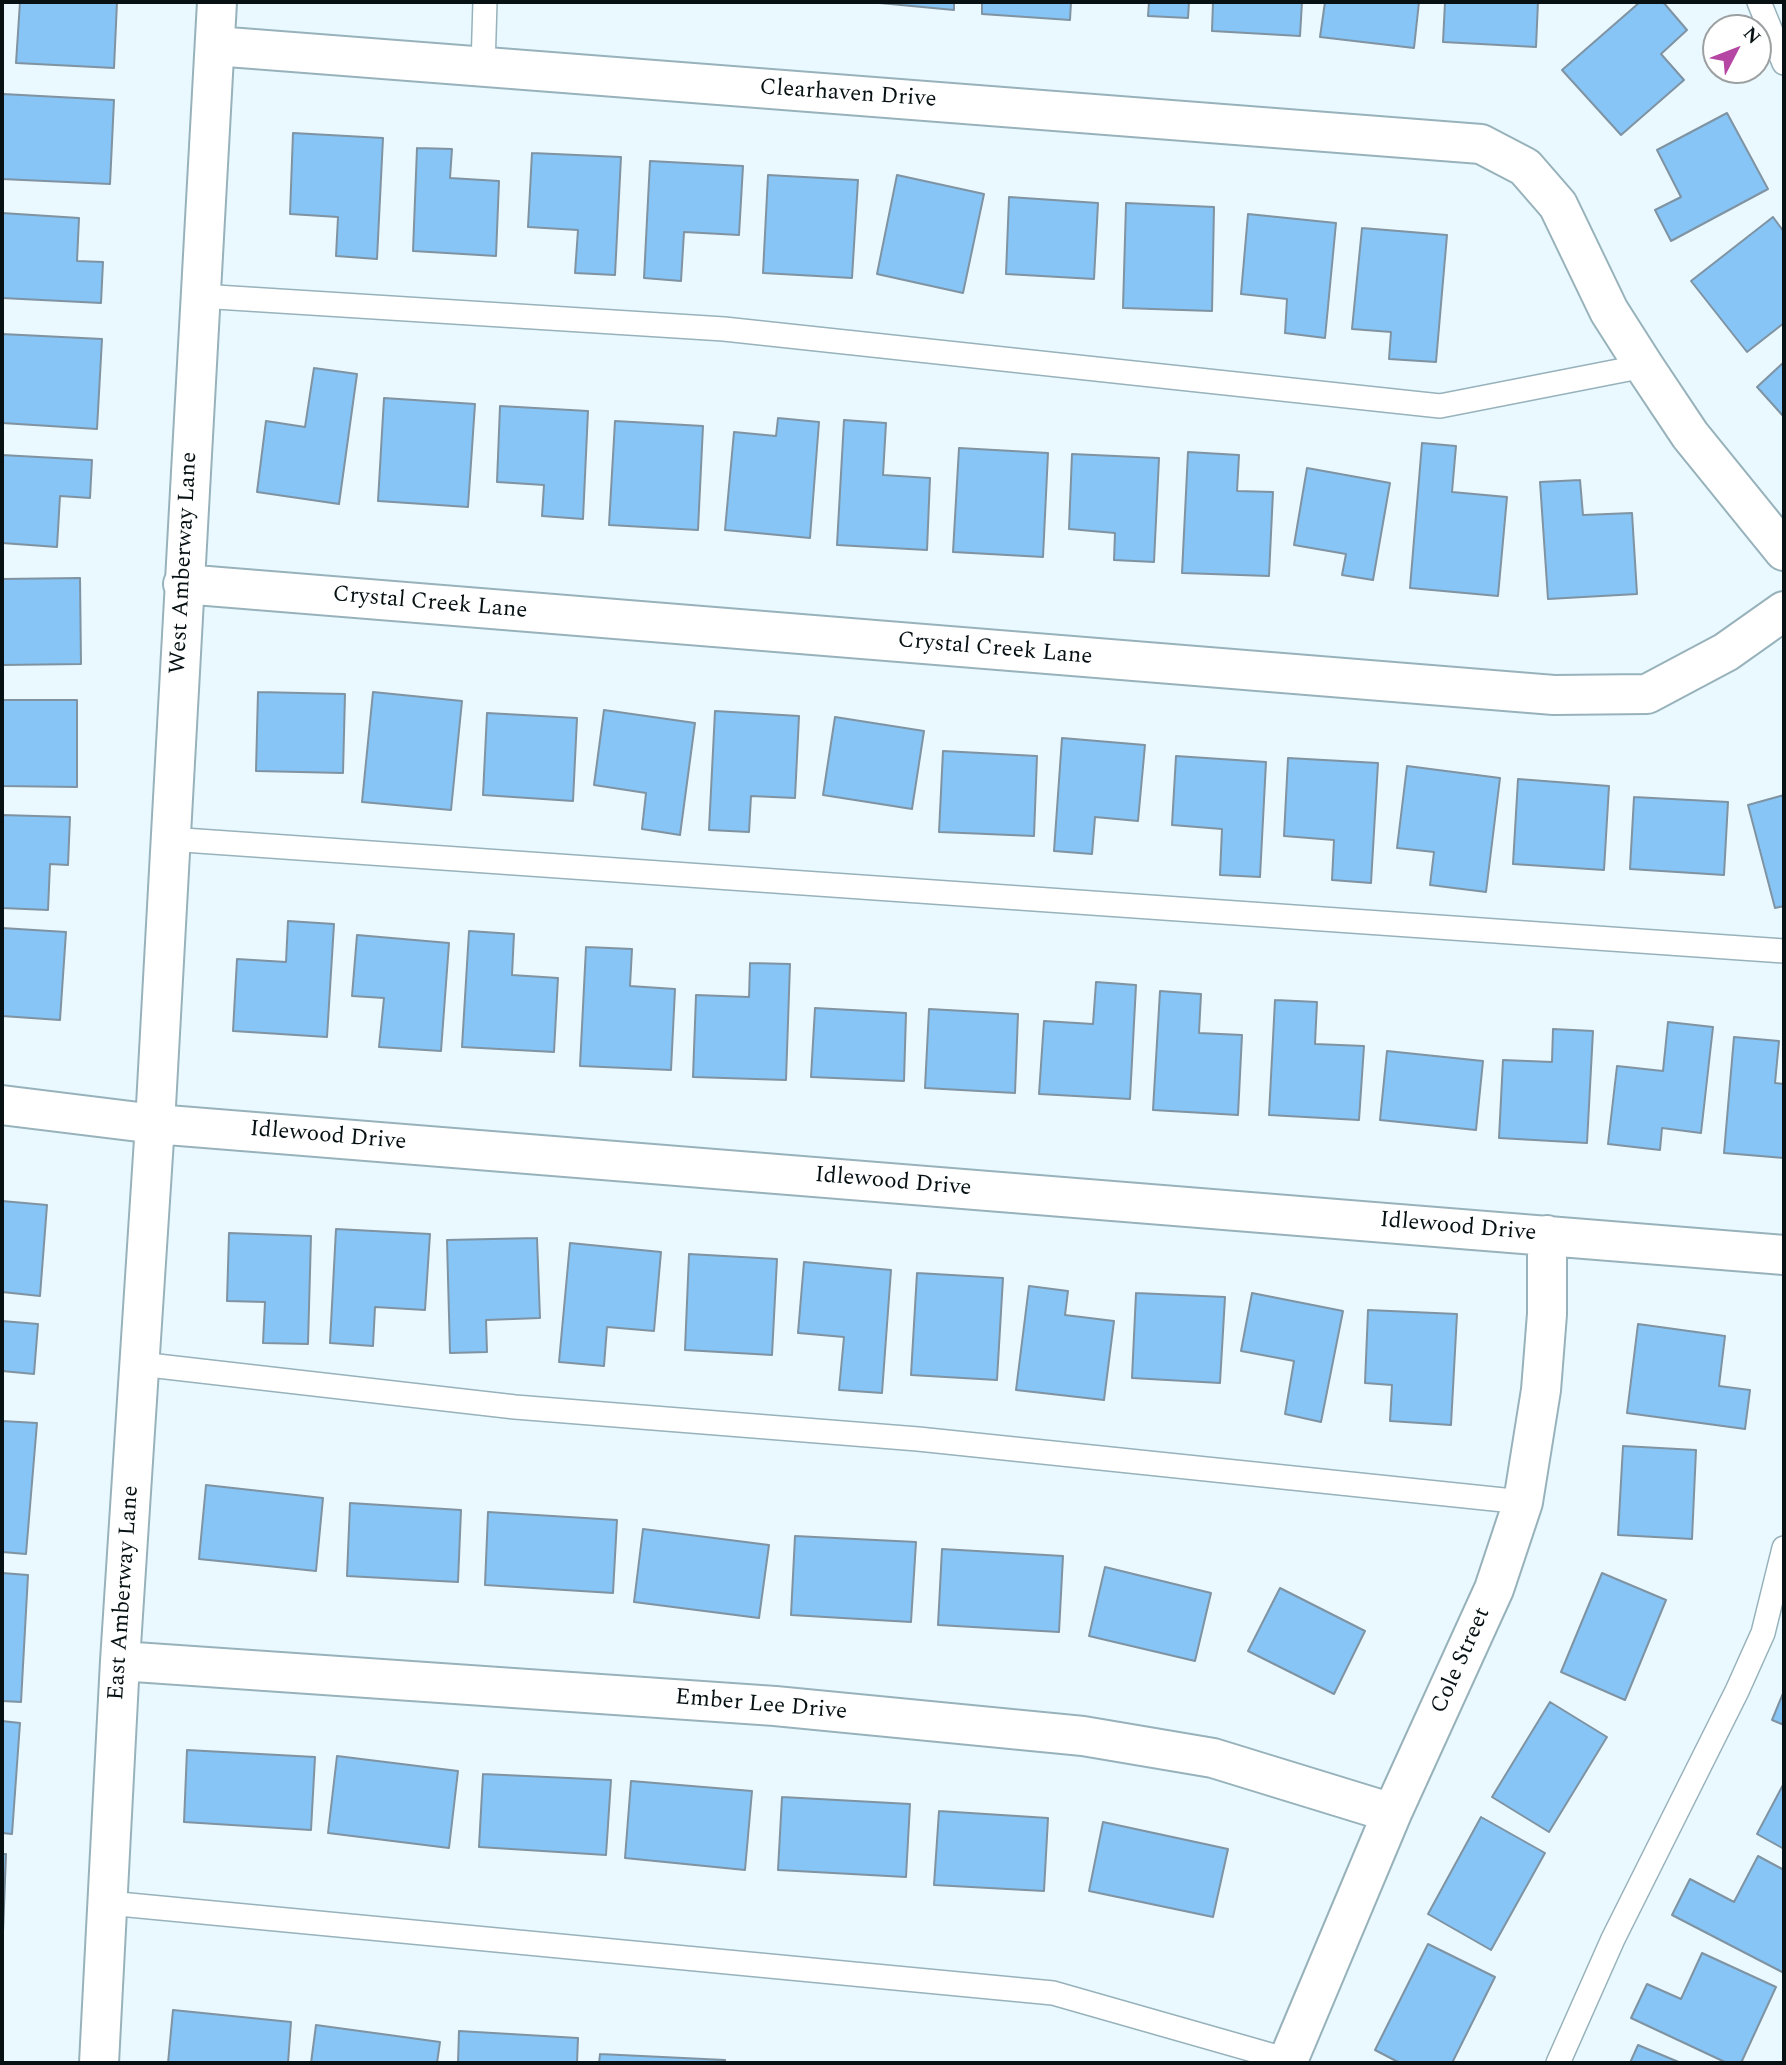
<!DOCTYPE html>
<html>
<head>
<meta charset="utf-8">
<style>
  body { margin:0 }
  #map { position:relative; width:1786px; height:2065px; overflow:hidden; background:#e9f9ff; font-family:Spectral,serif }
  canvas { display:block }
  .frame { position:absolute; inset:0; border:4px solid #071114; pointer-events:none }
  .north { position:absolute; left:1702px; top:14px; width:70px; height:70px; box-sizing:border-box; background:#fff; border:2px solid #9ca0a1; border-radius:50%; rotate:48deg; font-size:19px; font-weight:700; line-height:28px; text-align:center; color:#071114 }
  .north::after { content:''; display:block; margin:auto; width:24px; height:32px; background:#b546a4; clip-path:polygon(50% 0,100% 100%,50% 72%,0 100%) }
</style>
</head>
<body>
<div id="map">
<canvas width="1786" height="2065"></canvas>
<div class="frame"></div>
<div class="north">N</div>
</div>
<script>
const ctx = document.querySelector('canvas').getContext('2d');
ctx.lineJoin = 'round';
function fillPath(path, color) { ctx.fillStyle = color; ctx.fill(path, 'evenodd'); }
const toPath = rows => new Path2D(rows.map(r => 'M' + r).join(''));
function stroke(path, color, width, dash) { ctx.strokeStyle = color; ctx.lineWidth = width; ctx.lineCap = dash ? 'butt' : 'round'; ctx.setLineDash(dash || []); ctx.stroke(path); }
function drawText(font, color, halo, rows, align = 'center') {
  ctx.font = font + ' Spectral,serif'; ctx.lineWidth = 6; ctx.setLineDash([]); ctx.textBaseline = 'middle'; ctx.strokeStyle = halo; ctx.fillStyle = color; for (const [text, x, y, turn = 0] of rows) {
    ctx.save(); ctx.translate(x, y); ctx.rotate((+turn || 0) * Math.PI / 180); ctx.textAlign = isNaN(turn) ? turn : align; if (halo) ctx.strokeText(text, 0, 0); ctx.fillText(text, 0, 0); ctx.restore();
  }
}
const building = toPath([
  [20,2,117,2,114,68,16,63,20,2],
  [869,2,954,2,954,10,869,2],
  [982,2,1071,2,1070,20,982,14,982,2],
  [1149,2,1189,2,1188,18,1148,16,1149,2],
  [1213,2,1302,2,1300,36,1212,31,1213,2],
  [1325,2,1419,2,1414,48,1320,37,1325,2],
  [1445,2,1538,2,1536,47,1443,42,1445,2],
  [1640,2,1663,2,1687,30,1661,54,1684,80,1621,135,1562,70,1640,2],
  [3,94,114,100,110,184,2,179,3,94],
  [1727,113,1768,189,1671,241,1655,210,1681,197,1657,150,1727,113],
  [293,133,383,138,377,259,336,256,338,217,290,214,293,133],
  [417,148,452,149,450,178,499,181,496,256,413,251,417,148],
  [532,153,621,157,615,275,575,273,578,230,528,227,532,153],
  [650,161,743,166,739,235,684,232,681,281,644,278,650,161],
  [768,175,858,180,852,278,763,273,768,175],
  [897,175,984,194,963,293,877,274,897,175],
  [1009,197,1098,203,1094,279,1006,274,1009,197],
  [1126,203,1214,207,1212,311,1123,308,1126,203],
  [2,213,79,218,77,261,103,262,101,303,2,298,2,213],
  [1248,214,1336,223,1325,338,1285,333,1287,299,1241,294,1248,214],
  [1773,217,1784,232,1784,323,1747,352,1691,281,1773,217],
  [1362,228,1447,235,1436,362,1389,359,1391,332,1352,329,1362,228],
  [2,334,102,339,97,429,2,423,2,334],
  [1784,362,1784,417,1757,387,1784,362],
  [314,368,357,374,339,504,257,492,266,421,305,427,314,368],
  [384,398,475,404,468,507,378,501,384,398],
  [500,406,588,411,583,519,542,516,544,485,497,482,500,406],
  [778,418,819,422,810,538,725,530,734,432,776,436,778,418],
  [844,420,886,423,883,475,930,478,927,550,837,545,844,420],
  [615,421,703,426,698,530,609,525,615,421],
  [1422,443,1456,446,1452,492,1507,497,1498,596,1410,588,1422,443],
  [959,448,1048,453,1043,557,953,552,959,448],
  [1188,452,1239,455,1237,491,1273,492,1269,576,1182,573,1188,452],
  [1072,454,1159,458,1154,562,1114,560,1115,533,1069,529,1072,454],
  [2,455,92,460,90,498,60,496,57,547,2,543,2,455],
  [1307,468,1390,483,1373,580,1342,575,1346,554,1294,545,1307,468],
  [1580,480,1583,515,1632,513,1637,594,1548,599,1540,482,1580,480],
  [80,578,81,664,2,665,2,579,80,578],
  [258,692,345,694,343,773,256,771,258,692],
  [373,692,462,701,451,810,362,802,373,692],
  [2,700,77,700,77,787,2,786,2,700],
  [604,710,695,723,680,835,642,829,646,793,594,785,604,710],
  [715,711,799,716,795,798,751,796,749,832,709,830,715,711],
  [487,713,577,718,573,801,483,795,487,713],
  [835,717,924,731,912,809,823,795,835,717],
  [1062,738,1145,745,1138,821,1095,817,1092,854,1054,851,1062,738],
  [943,751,1037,756,1034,836,939,832,943,751],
  [1176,756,1266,762,1260,877,1220,875,1222,829,1172,825,1176,756],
  [1288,758,1378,763,1371,883,1332,880,1334,840,1284,836,1288,758],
  [1407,766,1500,778,1486,892,1430,885,1434,852,1397,848,1407,766],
  [1518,779,1609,786,1604,870,1513,864,1518,779],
  [1784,795,1784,906,1775,908,1748,805,1784,795],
  [1634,797,1728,802,1724,875,1630,869,1634,797],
  [2,815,70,817,68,865,50,864,48,910,2,908,2,815],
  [288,921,334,924,327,1037,233,1031,237,959,286,962,288,921],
  [2,928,66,932,60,1020,2,1016,2,928],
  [469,931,514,934,512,975,558,978,554,1052,462,1047,469,931],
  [357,935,449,943,441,1051,379,1047,384,998,352,996,357,935],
  [586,947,632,949,630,986,675,989,671,1070,580,1066,586,947],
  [750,963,790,964,786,1080,693,1077,696,995,749,997,750,963],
  [1096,982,1136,985,1130,1099,1039,1094,1044,1021,1093,1024,1096,982],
  [1160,991,1201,994,1199,1033,1242,1035,1238,1115,1153,1110,1160,991],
  [1275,1000,1317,1002,1315,1044,1364,1046,1359,1120,1269,1115,1275,1000],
  [815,1008,906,1013,904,1081,811,1077,815,1008],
  [929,1009,1018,1014,1015,1093,925,1088,929,1009],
  [1668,1022,1713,1027,1701,1133,1662,1128,1660,1150,1608,1144,1617,1066,1663,1071,1668,1022],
  [1553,1029,1593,1031,1587,1143,1499,1138,1503,1060,1552,1062,1553,1029],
  [1734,1037,1779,1041,1775,1083,1784,1084,1784,1158,1724,1153,1734,1037],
  [1387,1051,1483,1061,1476,1130,1380,1120,1387,1051],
  [2,1201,47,1205,40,1296,2,1292,2,1201],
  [336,1229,430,1234,425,1310,375,1307,373,1346,330,1343,336,1229],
  [229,1233,311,1236,308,1344,263,1343,265,1302,227,1301,229,1233],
  [537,1238,540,1318,486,1320,487,1352,450,1353,447,1240,537,1238],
  [570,1243,661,1252,654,1331,607,1327,604,1366,559,1362,570,1243],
  [689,1254,777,1259,772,1355,685,1350,689,1254],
  [804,1262,891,1270,882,1393,839,1390,844,1337,798,1333,804,1262],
  [917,1273,1003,1278,997,1380,911,1375,917,1273],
  [1029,1286,1068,1291,1065,1315,1114,1321,1104,1400,1016,1390,1029,1286],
  [1136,1293,1225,1297,1220,1383,1132,1378,1136,1293],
  [1252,1293,1343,1311,1321,1422,1285,1414,1294,1361,1241,1351,1252,1293],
  [1368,1310,1457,1314,1451,1425,1390,1421,1392,1385,1365,1383,1368,1310],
  [2,1321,38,1324,34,1374,2,1371,2,1321],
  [1638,1324,1725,1336,1719,1386,1750,1390,1745,1429,1627,1413,1638,1324],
  [2,1421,37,1423,26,1554,2,1552,2,1421],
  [1623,1446,1696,1450,1692,1539,1618,1535,1623,1446],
  [206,1485,323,1498,316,1571,199,1559,206,1485],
  [350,1503,461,1510,458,1582,347,1576,350,1503],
  [488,1512,617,1520,613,1593,485,1585,488,1512],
  [643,1529,769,1545,759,1618,634,1602,643,1529],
  [795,1536,916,1542,911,1622,791,1615,795,1536],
  [942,1549,1063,1556,1059,1632,938,1625,942,1549],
  [1105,1567,1211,1593,1195,1661,1089,1636,1105,1567],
  [2,1573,28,1575,21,1702,2,1701,2,1573],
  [1602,1573,1666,1600,1625,1700,1561,1672,1602,1573],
  [1280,1588,1365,1631,1334,1694,1248,1651,1280,1588],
  [1784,1691,1784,1725,1772,1720,1784,1691],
  [1550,1702,1607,1737,1549,1832,1492,1797,1550,1702],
  [2,1721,20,1723,12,1834,2,1833,2,1721],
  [187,1750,315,1757,311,1830,184,1822,187,1750],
  [337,1756,458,1771,449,1848,328,1833,337,1756],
  [483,1774,611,1780,606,1855,479,1847,483,1774],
  [631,1781,752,1791,745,1870,625,1858,631,1781],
  [1784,1783,1784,1849,1757,1834,1784,1783],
  [782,1797,910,1804,906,1877,778,1870,782,1797],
  [939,1811,1048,1818,1044,1891,934,1885,939,1811],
  [1481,1817,1545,1853,1491,1950,1428,1914,1481,1817],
  [1103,1822,1228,1849,1213,1917,1089,1891,1103,1822],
  [2,1854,6,1854,2,1958,2,1854],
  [1758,1856,1784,1870,1784,1973,1672,1915,1690,1879,1734,1902,1758,1856],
  [1428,1944,1495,1977,1452,2063,1400,2063,1375,2050,1428,1944],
  [1702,1953,1776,1987,1741,2063,1727,2063,1631,2018,1647,1984,1681,1999,1702,1953],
  [173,2010,291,2022,288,2063,168,2063,173,2010],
  [316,2025,440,2042,437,2063,311,2063,316,2025],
  [459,2031,578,2038,577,2063,458,2063,459,2031],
  [1638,2045,1681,2063,1630,2063,1638,2045],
  [600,2054,725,2060,725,2063,599,2063,600,2054]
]);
fillPath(building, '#86c5f5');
stroke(building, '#7f93a2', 2);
const service = toPath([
  [1759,2,1784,63],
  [483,67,485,2],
  [200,296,724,329,1440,406,1644,366],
  [169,839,1784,951],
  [140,1364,515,1407,918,1439,1523,1502],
  [108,1903,1053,1993,1288,2060],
  [1558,2063,1613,1939,1737,1691,1763,1633,1784,1548]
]);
const minor = toPath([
  [215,46,1481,144,1525,167,1558,205,1609,311,1644,366,1690,435,1784,551],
  [183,584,1554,695,1647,694,1726,652,1784,611],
  [2,1105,155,1124,1784,1255],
  [120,1661,775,1706,1083,1736,1213,1758,1392,1813],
  [99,2063,120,1661,155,1124,217,2],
  [1287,2063,1392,1813,1494,1589,1523,1502,1541,1390,1547,1314,1547,1235]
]);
stroke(service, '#98b2bb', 26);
stroke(minor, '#98b2bb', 42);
stroke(service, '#fff', 23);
stroke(minor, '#fff', 38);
drawText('23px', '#071114', '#fff', [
  ["Clearhaven Drive",848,95,4],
  ["West Amberway Lane",185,563,-87],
  ["Crystal Creek Lane",430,604,5],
  ["Crystal Creek Lane",995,650,5],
  ["Idlewood Drive",328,1137,5],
  ["Idlewood Drive",893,1183,5],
  ["Idlewood Drive",1458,1228,5],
  ["East Amberway Lane",125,1593,-86],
  ["Cole Street",1462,1661,-66],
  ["Ember Lee Drive",761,1706,5]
]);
</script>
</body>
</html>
